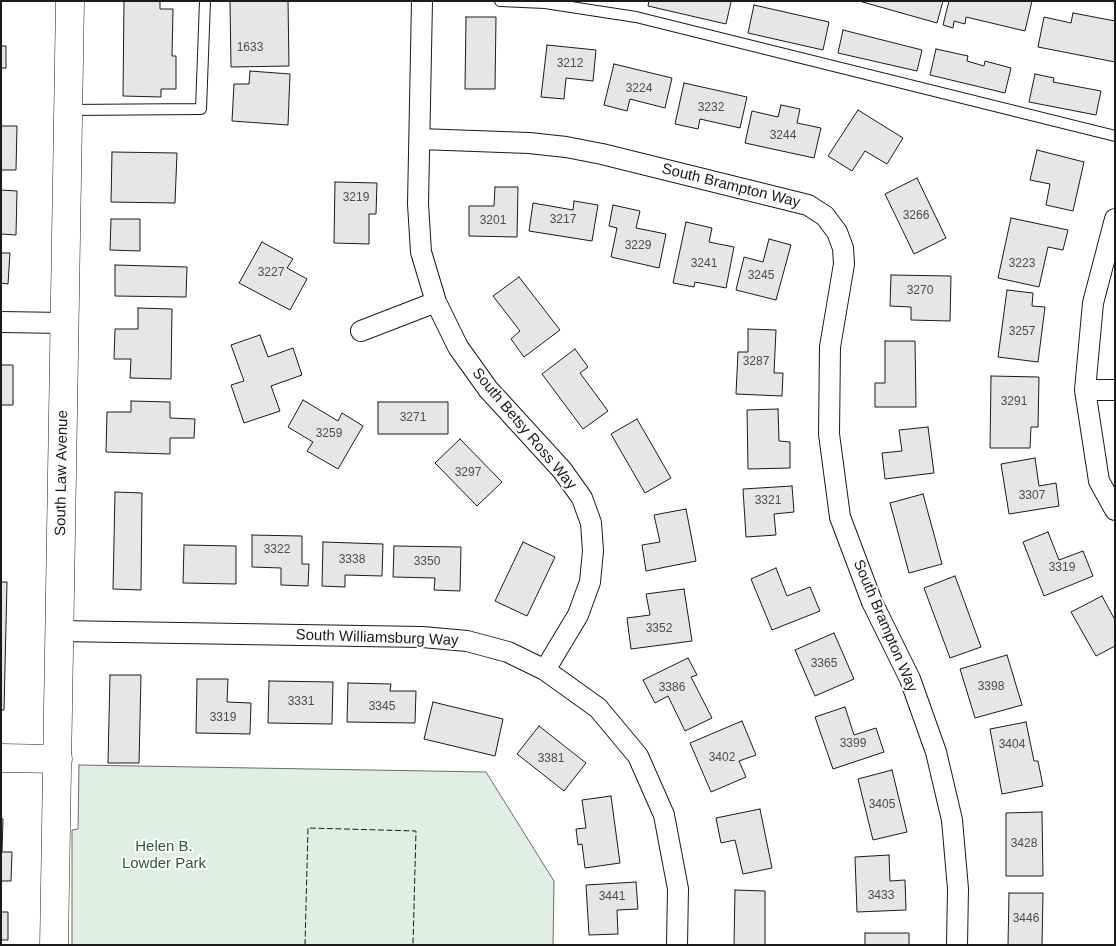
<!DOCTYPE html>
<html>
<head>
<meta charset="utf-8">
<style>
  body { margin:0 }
  #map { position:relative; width:1116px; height:946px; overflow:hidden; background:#fff; font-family:Arial,sans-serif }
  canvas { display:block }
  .frame { position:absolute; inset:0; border:2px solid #1a1a1a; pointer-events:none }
</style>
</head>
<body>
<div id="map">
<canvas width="1116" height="946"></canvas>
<div class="frame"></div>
</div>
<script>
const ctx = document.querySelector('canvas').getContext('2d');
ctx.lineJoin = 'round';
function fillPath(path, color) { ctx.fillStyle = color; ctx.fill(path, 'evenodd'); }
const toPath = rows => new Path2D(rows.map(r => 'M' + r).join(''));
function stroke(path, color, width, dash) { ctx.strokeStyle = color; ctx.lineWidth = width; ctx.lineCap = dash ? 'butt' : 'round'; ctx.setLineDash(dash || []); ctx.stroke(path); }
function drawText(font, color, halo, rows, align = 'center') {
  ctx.font = font + ' Arial,sans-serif'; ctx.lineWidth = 4; ctx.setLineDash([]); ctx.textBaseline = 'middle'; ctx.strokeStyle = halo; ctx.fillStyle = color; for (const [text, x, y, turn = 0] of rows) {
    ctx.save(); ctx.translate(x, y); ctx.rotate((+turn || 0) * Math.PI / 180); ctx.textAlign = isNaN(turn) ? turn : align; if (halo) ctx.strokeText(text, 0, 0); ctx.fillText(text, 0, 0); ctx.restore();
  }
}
const green = toPath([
  [79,765,486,772,554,881,553,945,72,945,72,830,78,829,79,765]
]);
fillPath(green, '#e0efe3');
stroke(green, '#6a6a6a', 1);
const building = toPath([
  [124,1,160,1,160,9,173,9,172,56,176,56,176,89,161,89,161,97,123,96,124,1],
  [230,1,288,1,289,66,231,67,230,1],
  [649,1,730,1,731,2,726,24,648,6,649,1],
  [859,1,943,1,937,23,859,1],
  [949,1,1032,1,1025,31,966,17,965,24,954,21,953,28,943,25,949,1],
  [754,5,829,22,823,50,748,33,754,5],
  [1073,13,1115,21,1115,62,1038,47,1044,17,1071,23,1073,13],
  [466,17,496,17,495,89,465,89,466,17],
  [843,30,922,50,917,71,838,53,843,30],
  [547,45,596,50,593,81,566,78,564,99,541,97,547,45],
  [1,46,6,46,6,68,1,68,1,46],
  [936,49,968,56,967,61,984,66,985,61,1011,68,1005,93,930,75,936,49],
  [614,64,672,78,665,108,630,99,627,111,604,105,614,64],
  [250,71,290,74,288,125,232,121,234,84,249,84,250,71],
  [1035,74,1054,78,1053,82,1101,91,1096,115,1029,102,1035,74],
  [684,83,747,97,740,128,700,119,698,129,675,124,684,83],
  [781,105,800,109,797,123,821,128,814,158,745,143,752,111,778,117,781,105],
  [858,110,903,138,887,164,865,151,852,171,828,156,858,110],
  [1,126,17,126,16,170,1,170,1,126],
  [1037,150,1084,162,1073,211,1046,205,1050,184,1030,180,1037,150],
  [112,152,177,153,175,203,111,202,112,152],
  [917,178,946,238,914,254,885,194,917,178],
  [335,182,377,183,376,214,369,214,369,244,334,243,335,182],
  [495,187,518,187,517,237,469,236,469,206,494,206,495,187],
  [1,190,17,191,16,235,1,234,1,190],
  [574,201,598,205,592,241,529,231,533,203,573,210,574,201],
  [613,205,640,211,636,228,666,234,659,268,611,257,617,228,609,226,613,205],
  [1011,218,1068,230,1063,250,1048,247,1039,287,998,278,1011,218],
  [111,219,140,219,140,251,110,250,111,219],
  [686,222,712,228,709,242,734,247,726,288,695,282,694,287,673,283,686,222],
  [769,239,791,245,776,300,736,290,744,257,763,262,769,239],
  [262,242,293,259,287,268,307,279,290,310,239,283,262,242],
  [1,253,10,253,8,284,1,283,1,253],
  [115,265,187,267,186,297,115,296,115,265],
  [891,275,951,276,950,321,911,320,911,307,890,306,891,275],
  [519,277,560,330,524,357,511,339,520,331,493,296,519,277],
  [1007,290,1033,293,1032,306,1045,307,1038,362,998,357,1007,290],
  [138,308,172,309,171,379,130,378,131,359,114,359,115,329,138,329,138,308],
  [748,329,776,330,774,373,783,373,782,396,736,394,738,352,748,352,748,329],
  [260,335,268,357,293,348,302,375,271,386,280,411,244,423,231,385,244,381,231,345,260,335],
  [885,341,915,341,916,407,875,407,875,383,885,383,885,341],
  [575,349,588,367,580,373,608,411,583,429,542,374,575,349],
  [1,365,13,365,13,405,1,405,1,365],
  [991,376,1039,377,1038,427,1031,427,1030,448,990,448,991,376],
  [303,400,338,421,342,413,363,426,338,469,307,451,313,442,288,427,303,400],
  [131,401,170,402,170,418,195,419,194,438,170,438,170,454,106,452,107,412,131,412,131,401],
  [378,402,448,402,448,434,378,434,378,402],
  [778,409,779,441,790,442,790,468,748,469,747,410,778,409],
  [637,419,671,478,645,493,611,434,637,419],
  [928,427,934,473,885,479,882,453,902,451,899,430,928,427],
  [460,439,502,482,477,506,435,463,460,439],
  [1035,458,1039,486,1056,483,1059,506,1009,514,1001,464,1035,458],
  [792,486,794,512,774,514,776,535,746,537,743,489,792,486],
  [115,492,142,493,141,590,113,589,115,492],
  [923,494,942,564,909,573,890,503,923,494],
  [686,509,696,561,646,571,642,545,660,542,654,515,686,509],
  [1048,532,1059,560,1083,551,1093,576,1044,596,1023,542,1048,532],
  [252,535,302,536,302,564,309,564,308,586,281,585,281,568,252,567,252,535],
  [323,542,383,544,382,576,345,575,345,587,322,586,323,542],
  [523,542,555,557,527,616,495,601,523,542],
  [184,545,236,546,236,584,183,583,184,545],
  [394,546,461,547,460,591,434,590,435,578,393,577,394,546],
  [776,568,787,596,810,587,820,611,772,630,751,579,776,568],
  [955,576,981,647,950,658,924,588,955,576],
  [1,582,7,582,4,710,1,710,1,582],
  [684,589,692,641,631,649,627,618,650,615,646,594,684,589],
  [1102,596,1115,620,1115,646,1096,656,1071,612,1102,596],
  [834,633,854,679,815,696,795,650,834,633],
  [1007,655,1022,705,975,718,960,669,1007,655],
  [688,658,697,675,691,677,712,718,685,731,668,696,655,703,643,680,688,658],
  [110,675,141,675,139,763,108,763,110,675],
  [197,679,228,679,227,702,251,703,250,734,196,733,197,679],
  [269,681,333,682,332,724,268,723,269,681],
  [348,683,391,684,390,691,416,691,415,723,347,722,348,683],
  [433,702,503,719,495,756,424,739,433,702],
  [845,707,854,735,876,728,884,752,833,769,815,717,845,707],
  [742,721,756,755,739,761,746,777,711,792,690,743,742,721],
  [1026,722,1034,761,1038,761,1043,786,1002,794,990,729,1026,722],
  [539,726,586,763,564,791,517,754,539,726],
  [892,770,907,832,873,840,858,779,892,770],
  [611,796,620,863,585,868,582,844,578,845,576,829,586,828,582,800,611,796],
  [760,809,772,868,743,874,735,840,721,843,716,818,760,809],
  [1042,812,1043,876,1006,876,1006,813,1042,812],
  [1,819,3,819,2,852,12,852,11,881,1,881,1,819],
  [889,855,890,881,905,880,906,910,857,912,855,857,889,855],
  [636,882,638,909,617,910,618,934,589,935,586,885,636,882],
  [735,890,765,891,765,945,734,945,735,890],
  [1009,893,1043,893,1042,945,1008,945,1009,893],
  [1,912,8,912,8,940,1,940,1,912],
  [865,933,909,933,909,945,865,945,865,933]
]);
fillPath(building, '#e6e6e6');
stroke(building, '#1a1a1a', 1);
const lane = toPath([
  [500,1,545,3,636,17,1115,136],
  [68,110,201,109,205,1]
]);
const street = toPath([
  [422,1,418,204,421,252,436,302,458,347,488,389,562,470,582,498,591,523,593,551,590,582,578,615,545,670],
  [420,139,529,143,566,147,602,154,808,205,825,216,837,232,843,248,844,264,830,347,829,434,840,517,872,602,910,679,936,752,952,820,958,889,957,945],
  [1115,219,1093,303,1085,390,1099,481,1115,510],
  [1,322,64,323],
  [361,331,436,302],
  [1085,390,1115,390],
  [59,631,422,637,467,641,508,652,545,670,598,708,638,756,664,815,678,889,677,945]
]);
const secondary = toPath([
  [1,758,58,759],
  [54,945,70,1]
]);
stroke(lane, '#1a1a1a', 12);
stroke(street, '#1a1a1a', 22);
stroke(secondary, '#1a1a1a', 29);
stroke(lane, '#fff', 10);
stroke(street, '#fff', 20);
stroke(secondary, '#fff', 28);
stroke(toPath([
  [305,945,308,828,416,831,413,945]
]), '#1a1a1a', 1, [6, 2.5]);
drawText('12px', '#4d4d4d', null, [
  ["1633",250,48],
  ["3212",570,64],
  ["3224",639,89],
  ["3232",711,108],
  ["3244",783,136],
  ["3219",356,198],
  ["3266",916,216],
  ["3217",563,220],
  ["3201",493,221],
  ["3229",638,246],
  ["3241",704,264],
  ["3223",1022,264],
  ["3227",271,273],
  ["3245",761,276],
  ["3270",920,291],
  ["3257",1022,332],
  ["3287",756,362],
  ["3291",1014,402],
  ["3271",413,418],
  ["3259",329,434],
  ["3297",468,473],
  ["3307",1032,496],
  ["3321",768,501],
  ["3322",277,550],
  ["3338",352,560],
  ["3350",427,562],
  ["3319",1062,568],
  ["3352",659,629],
  ["3365",824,664],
  ["3398",991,687],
  ["3386",672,688],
  ["3331",301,702],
  ["3345",382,707],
  ["3319",223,718],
  ["3399",853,744],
  ["3404",1012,745],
  ["3402",722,758],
  ["3381",551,759],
  ["3405",882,805],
  ["3428",1024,844],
  ["3433",881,896],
  ["3441",612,897],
  ["3446",1026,919]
]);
drawText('15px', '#1a1a1a', '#fff', [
  ["South Brampton Way",731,186,14],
  ["South Betsy Ross Way",524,429,50],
  ["South Law Avenue",62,473,-89],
  ["South Brampton Way",885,626,67],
  ["South Williamsburg Way",377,638,2]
]);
drawText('15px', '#2b5a34', '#fff', [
  ["Helen B.",164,847],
  ["Lowder Park",164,864]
]);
</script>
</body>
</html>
